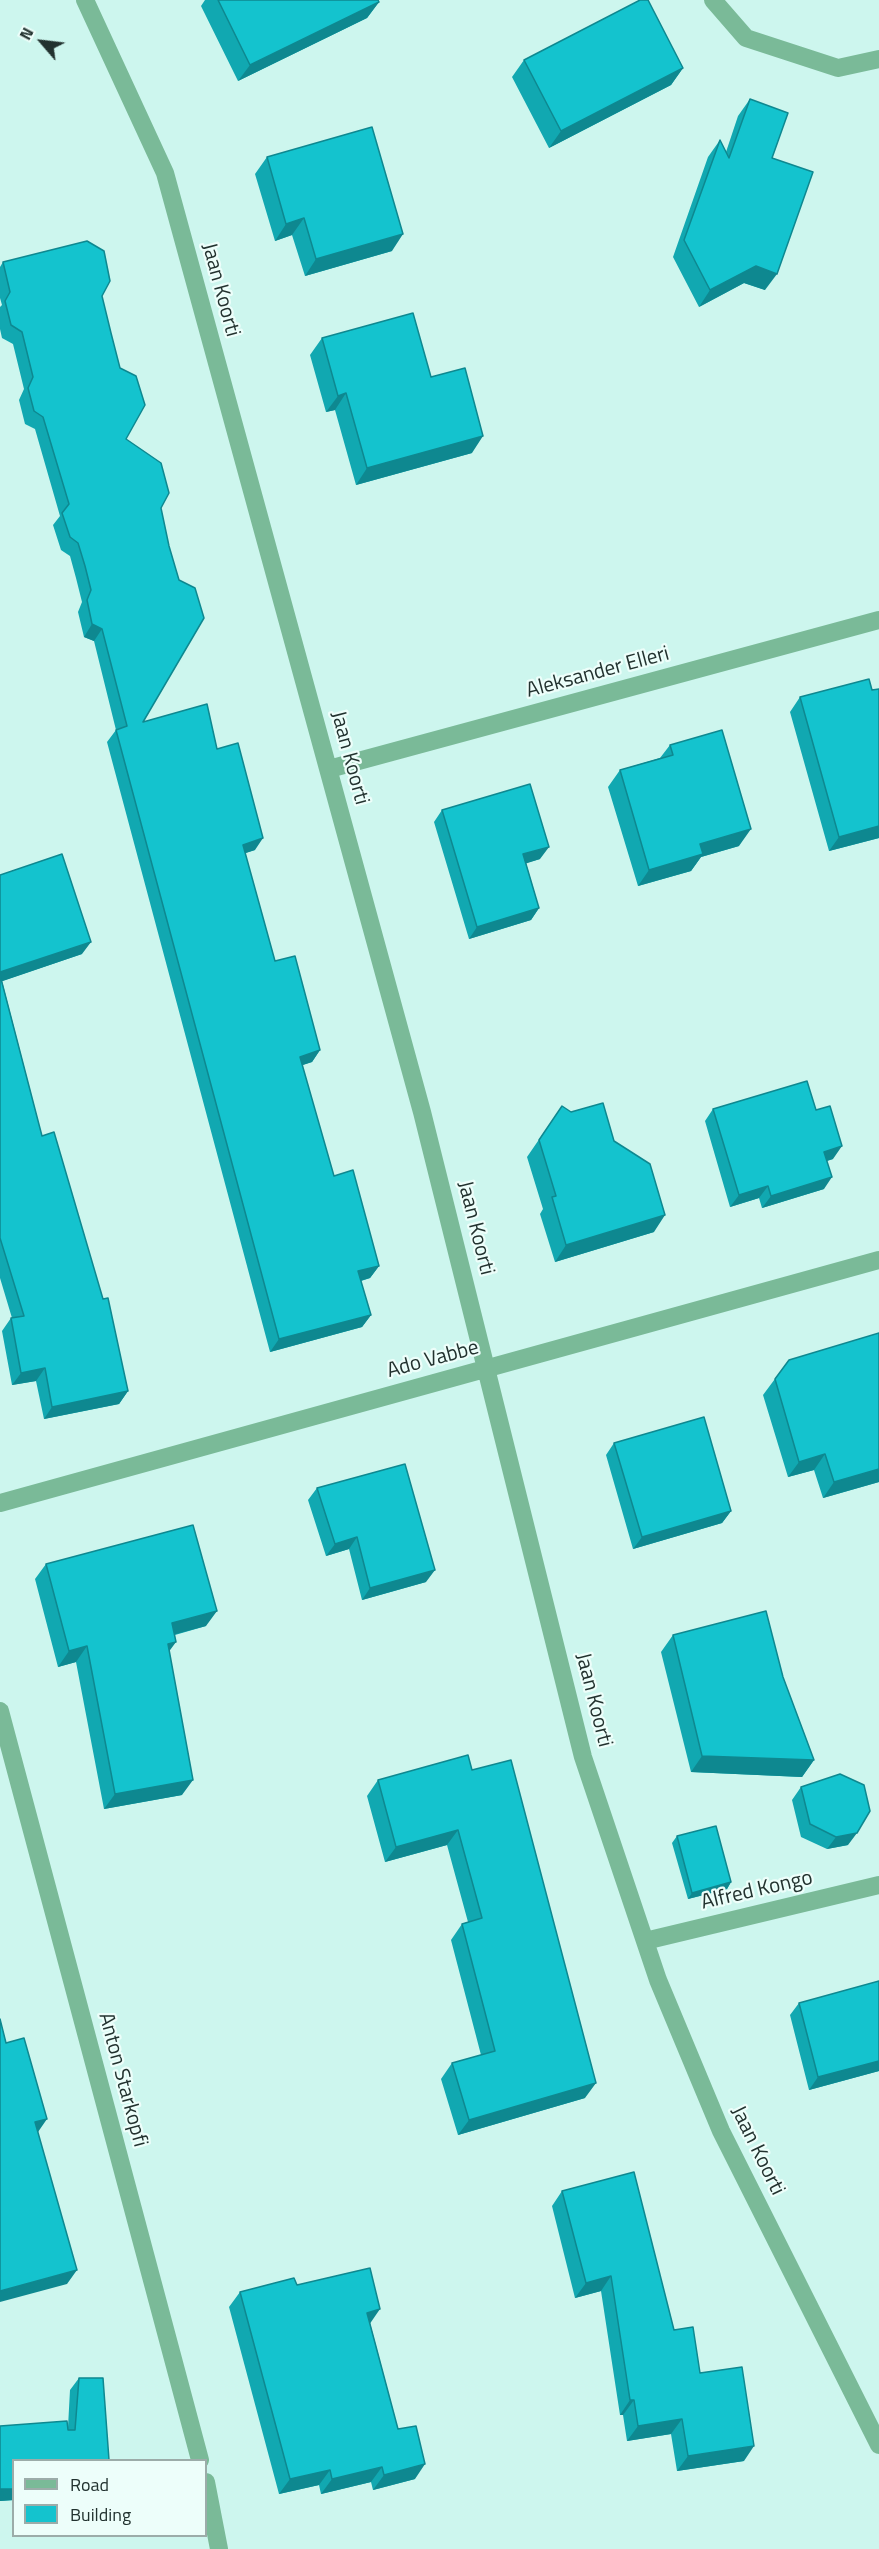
<!DOCTYPE html>
<html>
<head>
<meta charset="utf-8">
<style>
  body { margin:0 }
  #map { position:relative; width:879px; height:2549px; overflow:hidden; background:#cdf6ee; font-family:"Titillium Web",sans-serif }
  canvas { display:block }
  .legend { position:absolute; left:12px; top:2459px; width:195px; height:78px; box-sizing:border-box; background:#edfefa; border:2px solid #9caca9; margin:0; padding:8px 10px; list-style:none; font-size:18px; color:#22322f }
  .legend li { display:flex; align-items:center; gap:12px; height:30px }
  .legend b { width:30px; border:2px solid #9caca9 }
  .north { position:absolute; left:12px; top:12px; width:60px; height:60px; -webkit-text-stroke:4px #edfefa; paint-order:stroke; rotate:298deg; font-size:16px; font-weight:700; line-height:24px; text-align:center; color:#22322f }
  .north::after { content:''; display:block; margin:auto; width:21px; height:27px; background:#22322f; clip-path:polygon(50% 0,100% 100%,50% 72%,0 100%) }
</style>
</head>
<body>
<div id="map">
<canvas width="879" height="2549"></canvas>
<ul class="legend">
<li><b style="height:8px;background:#7aba98"></b>Road</li>
<li><b style="height:16px;background:#14c3ce"></b>Building</li>
</ul>
<div class="north">N</div>
</div>
<script>
const ctx = document.querySelector('canvas').getContext('2d');
ctx.lineJoin = 'round';
const toPath = rows => new Path2D(rows.map(r => 'M' + r).join(''));
function stroke(path, color, width, dash) { ctx.strokeStyle = color; ctx.lineWidth = width; ctx.lineCap = dash ? 'butt' : 'round'; ctx.setLineDash(dash || []); ctx.stroke(path); }
function fillPath(path, color) { ctx.fillStyle = color; ctx.fill(path, 'evenodd'); }
function drawText(font, color, halo, rows, align = 'center') {
  ctx.font = font + ' "Titillium Web",sans-serif'; ctx.lineWidth = 4.5; ctx.setLineDash([]); ctx.textBaseline = 'middle'; ctx.strokeStyle = halo; ctx.fillStyle = color; for (const [text, x, y, turn = 0] of rows) {
    ctx.save(); ctx.translate(x, y); ctx.rotate((+turn || 0) * Math.PI / 180); ctx.textAlign = isNaN(turn) ? turn : align; if (halo) ctx.strokeText(text, 0, 0); ctx.fillText(text, 0, 0); ctx.restore();
  }
}
stroke(toPath([
  [85,0,165,173,422,1112,583,1757,658,1980,721,2131,879,2445],
  [713,0,746,38,838,68,879,59],
  [329,769,879,620],
  [0,1503,879,1260],
  [0,1711,200,2460],
  [645,1941,879,1885],
  [206,2482,219,2549]
]), '#7aba98', 18);
fillPath(toPath([
  [205,0,378,0,379,2,367,18,238,81,201,6],
  [524,60,683,68,671,85,549,148,512,77],
  [750,99,772,158,765,290,744,283,699,307,673,257,708,157,720,140,726,152,738,116],
  [267,157,392,251,305,276,292,235,275,241,255,174],
  [3,262,102,296,126,439,161,508,143,722,217,749,255,850,245,853,275,961,320,1050,312,1062,302,1065,334,1176,379,1266,370,1278,361,1281,371,1315,362,1327,270,1352,107,742,116,730,94,641,84,637,78,612,82,602,76,578,70,556,61,550,53,525,60,516,35,429,25,424,19,400,24,389,13,344,2,338,0,329,0,307,2,305,0,298,0,267],
  [322,338,431,377,472,453,356,485,335,410,326,412,310,355],
  [879,689,879,838,829,851,790,712,800,697,872,690],
  [670,745,739,846,701,857,691,871,638,886,608,787,620,770,660,758],
  [442,810,540,859,526,863,539,908,531,920,469,939,434,822],
  [0,875,82,954,2,981,42,1136,128,1391,119,1404,44,1419,36,1381,12,1385,2,1331,11,1318,12,1318,0,1278],
  [562,1106,614,1141,654,1232,555,1262,540,1214,543,1209,527,1157],
  [713,1109,816,1110,833,1159,827,1161,824,1189,762,1208,759,1198,730,1207,705,1121],
  [789,1360,879,1482,823,1498,814,1470,788,1477,763,1395],
  [614,1443,731,1511,722,1523,633,1549,606,1455],
  [317,1488,426,1582,362,1600,349,1549,326,1556,308,1500],
  [46,1564,206,1626,175,1635,169,1652,182,1795,104,1809,76,1662,58,1667,35,1579],
  [673,1635,783,1677,814,1760,802,1777,691,1772,661,1652],
  [472,1770,585,2098,458,2135,441,2079,452,2063,481,2055,451,1940,462,1924,468,1922,447,1845,385,1862,367,1796,378,1780],
  [801,1787,848,1845,827,1849,801,1837,792,1800],
  [677,1836,731,1882,727,1889,688,1899,672,1843],
  [799,2003,879,2071,809,2090,790,2015],
  [562,2191,674,2330,700,2373,744,2461,677,2471,671,2434,627,2441,623,2415,620,2415,601,2291,575,2298,552,2206],
  [297,2285,370,2323,398,2429,415,2479,373,2490,371,2482,321,2494,319,2485,279,2494,229,2307,240,2292],
  [79,2378,109,2460,14,2460,14,2500,0,2501,0,2426,68,2427,70,2390]
]), '#11a8b1');
fillPath(toPath([
  [379,2,367,18,238,81,250,65],
  [683,68,671,85,549,148,561,131],
  [304,218,292,235,275,241,286,224],
  [403,234,392,251,305,276,316,259],
  [756,266,777,274,765,290,744,283,699,307,710,290],
  [346,393,335,410,326,412,338,396],
  [483,436,472,453,356,485,367,468],
  [92,624,102,629,94,641,84,637],
  [879,826,879,838,829,851,839,837],
  [751,829,739,846,701,857,691,871,638,886,649,870,700,844],
  [263,838,255,850,234,857,243,845],
  [549,847,540,859,515,867,523,854],
  [539,908,531,920,469,939,477,927],
  [91,942,82,954,0,982,0,972],
  [320,1050,312,1062,291,1069,300,1057],
  [842,1146,833,1159,816,1164,824,1152],
  [832,1177,824,1189,762,1208,771,1196],
  [768,1186,759,1198,730,1207,739,1195],
  [665,1215,654,1232,555,1262,566,1245],
  [379,1266,370,1278,350,1284,358,1271],
  [371,1315,362,1327,270,1352,279,1339],
  [45,1368,36,1381,12,1385,21,1373],
  [128,1391,119,1404,44,1419,52,1407],
  [825,1454,814,1470,788,1477,799,1462],
  [879,1469,879,1482,823,1498,834,1482],
  [731,1511,722,1523,633,1549,642,1537],
  [357,1537,349,1549,326,1556,335,1544],
  [435,1570,426,1582,362,1600,370,1588],
  [217,1611,206,1626,161,1638,172,1623],
  [176,1642,165,1657,168,1644],
  [87,1646,76,1662,58,1667,69,1651],
  [702,1756,814,1760,802,1777,691,1772],
  [193,1780,182,1795,104,1809,115,1794],
  [458,1830,447,1845,385,1862,396,1847],
  [857,1833,848,1845,827,1849,836,1837],
  [731,1882,727,1889,688,1899,692,1893],
  [879,2061,879,2071,809,2090,818,2077],
  [596,2083,585,2098,458,2135,469,2120],
  [47,2119,38,2132,35,2122],
  [77,2270,67,2284,0,2302,0,2291],
  [611,2276,601,2291,575,2298,586,2283],
  [380,2309,369,2325,367,2313],
  [630,2400,634,2400,623,2415,620,2415],
  [682,2419,671,2434,627,2441,638,2426],
  [754,2446,744,2461,677,2471,688,2456],
  [425,2464,415,2479,373,2490,384,2475],
  [382,2467,371,2482,321,2494,332,2479],
  [330,2470,319,2485,279,2494,290,2479],
  [0,2489,14,2489,14,2500,0,2501]
]), '#0e8890');
const building = toPath([
  [218,0,378,0,379,2,250,65,218,0],
  [640,0,648,0,683,68,561,131,524,60,640,0],
  [750,99,788,113,772,158,813,172,777,274,756,266,710,290,684,240,720,140,729,158,750,99],
  [372,127,403,234,316,259,304,218,286,224,267,157,372,127],
  [87,241,104,251,110,281,102,296,111,333,120,368,136,376,145,405,126,439,161,463,169,493,161,508,169,546,179,580,195,588,204,618,143,722,207,704,217,749,238,743,263,838,243,845,275,961,295,956,320,1050,300,1057,334,1176,353,1170,379,1266,358,1271,371,1315,279,1339,116,730,127,726,102,629,92,624,87,600,91,590,85,566,78,543,70,537,62,513,69,504,43,417,34,411,28,388,33,377,22,332,11,325,5,301,10,292,3,262,87,241],
  [413,313,431,377,465,368,483,436,367,468,346,393,338,396,322,338,413,313],
  [869,679,872,690,879,689,879,826,839,837,800,697,869,679],
  [722,730,751,829,700,844,703,854,649,870,620,770,673,755,670,745,722,730],
  [530,784,549,847,523,854,539,908,477,927,442,810,530,784],
  [62,854,91,942,0,972,0,875,62,854],
  [0,975,42,1136,54,1132,103,1299,108,1298,128,1391,52,1407,45,1368,21,1373,11,1318,24,1316,0,1238,0,975],
  [807,1081,816,1110,830,1106,842,1146,824,1152,832,1177,771,1196,768,1186,739,1195,713,1109,807,1081],
  [603,1103,614,1141,650,1164,665,1215,566,1245,552,1197,556,1196,539,1140,562,1106,571,1112,603,1103],
  [879,1333,879,1469,834,1482,825,1454,799,1462,775,1379,789,1360,879,1333],
  [704,1417,731,1511,642,1537,614,1443,704,1417],
  [405,1464,435,1570,370,1588,357,1537,335,1544,317,1488,405,1464],
  [193,1525,217,1611,172,1623,176,1642,168,1644,193,1780,115,1794,87,1646,69,1651,46,1564,193,1525],
  [766,1611,783,1677,814,1760,702,1756,673,1635,766,1611],
  [468,1755,472,1770,511,1760,596,2083,469,2120,452,2063,495,2051,462,1924,482,1918,458,1830,396,1847,378,1780,468,1755],
  [840,1774,864,1785,870,1811,857,1833,836,1837,810,1824,801,1787,840,1774],
  [716,1826,731,1882,692,1893,677,1836,716,1826],
  [879,1981,879,2061,818,2077,799,2003,879,1981],
  [0,2019,6,2043,24,2038,47,2119,35,2122,77,2270,0,2291,0,2019],
  [634,2172,674,2330,693,2327,700,2373,742,2367,754,2446,688,2456,682,2419,638,2426,634,2400,630,2400,611,2276,586,2283,562,2191,634,2172],
  [370,2268,380,2309,367,2313,398,2429,416,2426,425,2464,384,2475,382,2467,332,2479,330,2470,290,2479,240,2292,294,2278,297,2285,370,2268],
  [79,2378,103,2378,109,2460,14,2460,14,2489,0,2489,0,2426,67,2421,68,2430,75,2430,79,2378]
]);
fillPath(building, '#14c3ce');
stroke(building, '#0e8890', 1.5);
drawText('21px', '#22322f', '#edfefa', [
  ["Jaan Koorti",220,290,75],
  ["Aleksander Elleri",598,673,-15],
  ["Jaan Koorti",349,758,75],
  ["Jaan Koorti",475,1228,76],
  ["Ado Vabbe",433,1360,-15],
  ["Jaan Koorti",593,1700,76],
  ["Alfred Kongo",757,1891,-13],
  ["Anton Starkopfi",122,2080,75],
  ["Jaan Koorti",757,2151,64]
]);
</script>
</body>
</html>
